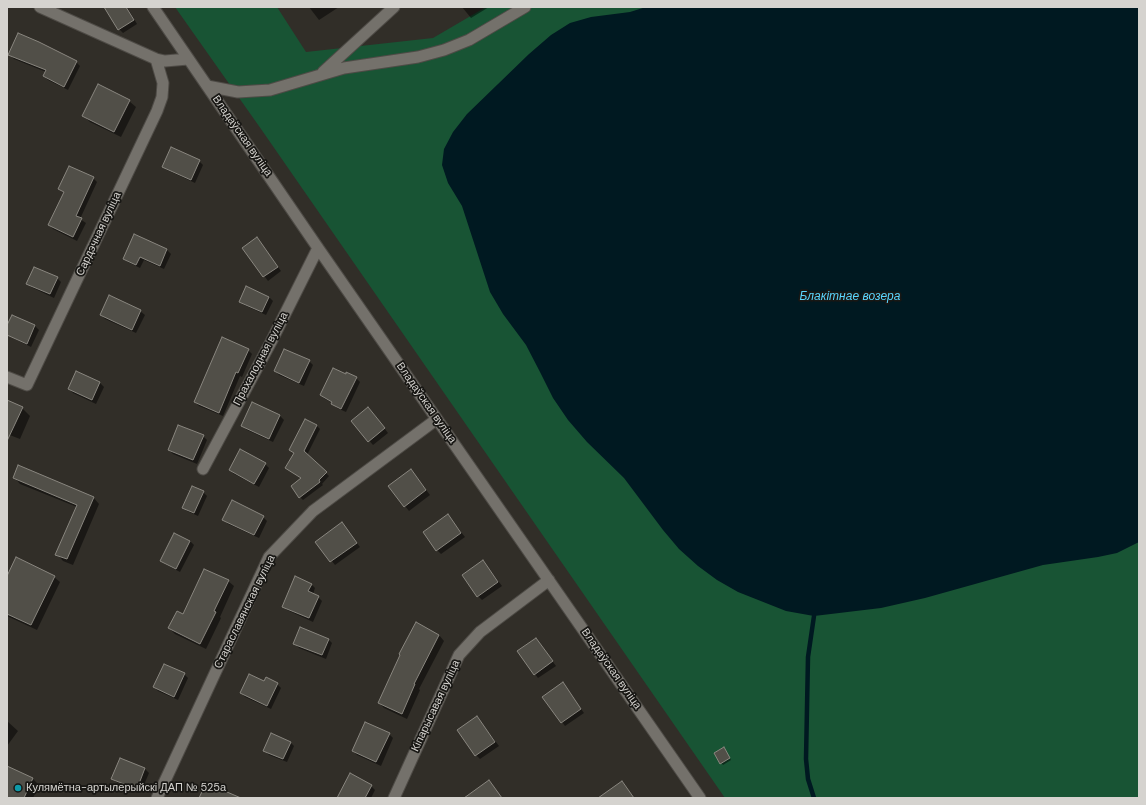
<!DOCTYPE html>
<html>
<head>
<meta charset="utf-8">
<style>
  body { margin:0 }
  #map { position:relative; width:1146px; height:805px; overflow:hidden; background:#312e28; font-family:"DM Sans",sans-serif }
  canvas { display:block }
  .frame { position:absolute; inset:0; border:8px solid #d5d3cf; pointer-events:none }
</style>
</head>
<body>
<div id="map">
<canvas width="1146" height="805"></canvas>
<div class="frame"></div>
</div>
<script>
const ctx = document.querySelector('canvas').getContext('2d');
ctx.lineJoin = 'round';
function fillPath(path, color) { ctx.fillStyle = color; ctx.fill(path, 'evenodd'); }
const toPath = rows => new Path2D(rows.map(r => 'M' + r).join(''));
function stroke(path, color, width, dash) { ctx.strokeStyle = color; ctx.lineWidth = width; ctx.lineCap = dash ? 'butt' : 'round'; ctx.setLineDash(dash || []); ctx.stroke(path); }
function drawText(font, color, halo, rows, align = 'center') {
  ctx.font = font + ' "DM Sans",sans-serif'; ctx.lineWidth = 3.5; ctx.setLineDash([]); ctx.textBaseline = 'middle'; ctx.strokeStyle = halo; ctx.fillStyle = color; for (const [text, x, y, turn = 0] of rows) {
    ctx.save(); ctx.translate(x, y); ctx.rotate((+turn || 0) * Math.PI / 180); ctx.textAlign = isNaN(turn) ? turn : align; if (halo) ctx.strokeText(text, 0, 0); ctx.fillText(text, 0, 0); ctx.restore();
  }
}
fillPath(toPath([
  [175,7,277,7,306,52,433,38,486,7,1139,7,1139,798,725,798,261,129]
]), '#185434');
fillPath(toPath([
  [646,7,1139,7,1139,542,1117,553,1098,557,1043,565,925,598,881,608,814,616,786,611,738,592,717,580,698,566,679,549,663,530,624,478,587,442,568,420,553,398,540,372,526,345,503,314,490,292,462,206,448,183,442,165,444,149,453,132,467,114,529,54,551,35,570,23,591,17,630,12]
]), '#001921');
fillPath(toPath([
  [105,7,127,7,137,24,123,33,119,29],
  [309,7,339,7,319,20],
  [462,7,489,7,471,18],
  [10,55,76,62,80,66,68,90,48,80,44,76,46,72,14,59],
  [129,101,136,107,121,137,90,122,84,116],
  [199,161,203,165,195,183,167,170,163,166],
  [93,178,97,182,80,219,86,223,77,241,53,229,49,225,64,193,60,189],
  [257,239,281,271,268,281,244,248],
  [167,250,171,254,164,269,144,260,140,268,128,262,124,258],
  [57,278,61,282,54,298,31,287,27,283],
  [269,297,273,301,266,315,244,305,240,301],
  [140,311,145,315,136,333,105,319,101,315],
  [12,316,35,326,39,330,31,347,7,335,7,328],
  [248,350,252,354,242,377,240,376,223,416,199,406,195,402],
  [309,361,313,365,304,386,279,375,275,371],
  [77,372,100,383,104,387,96,404,73,393,69,389],
  [356,378,360,382,346,412,337,408,333,403,325,399,321,395],
  [7,401,22,408,30,416,20,439,7,434],
  [253,404,280,416,284,420,273,442,247,430,243,426],
  [372,412,388,433,373,445,352,421],
  [306,420,317,426,320,429,307,455,329,476,322,484,323,485,303,500,300,497,302,479,286,468,295,454,290,450],
  [203,436,207,440,197,464,173,454,169,450],
  [265,464,269,468,259,487,234,474,230,470],
  [414,474,430,495,409,511,389,486],
  [14,477,93,497,99,504,73,565,63,561,57,554,77,507,20,484],
  [203,492,207,496,198,516,187,511,183,507],
  [448,516,465,537,441,554,437,550],
  [263,517,267,521,259,538,228,524,224,520],
  [345,528,360,547,335,565,317,542],
  [190,541,194,545,180,572,165,564,161,560],
  [483,561,502,586,482,600,478,596],
  [7,576,54,577,60,582,37,630,7,616],
  [228,581,234,586,220,617,221,618,206,649,175,634,169,628,184,615],
  [311,584,315,588,313,594,318,597,322,601,313,622,287,610,283,606],
  [416,624,439,635,444,641,419,689,420,690,407,719,384,708,379,703],
  [328,639,332,643,326,659,299,648,295,644],
  [536,639,556,666,538,678,535,674],
  [184,674,188,678,178,700,158,691,154,687],
  [265,683,277,684,281,688,271,709,245,697,241,693],
  [566,688,584,713,565,726,562,722],
  [477,717,499,746,480,759,476,755],
  [7,721,18,731,7,746],
  [389,734,393,738,381,766,357,755,353,751],
  [290,742,294,746,287,762,269,755,265,751],
  [725,750,731,760,723,765,715,754],
  [120,759,145,769,149,773,141,792,116,782,112,778],
  [7,768,33,779,39,785,33,798,7,798],
  [371,786,375,790,371,798,338,798]
]), '#0007');
stroke(toPath([
  [814,798,808,779,806,759,808,657,814,616]
]), '#001921', 4.5);
const building = toPath([
  [104,7,126,7,134,20,118,30,104,7],
  [18,33,39,42,77,61,64,87,43,76,46,70,8,55,18,33],
  [98,84,130,100,114,132,82,116,98,84],
  [171,147,200,160,191,180,162,167,171,147],
  [69,166,94,177,76,216,82,218,73,237,48,225,64,192,58,189,69,166],
  [134,234,167,249,160,266,140,257,136,265,123,259,134,234],
  [257,237,278,267,263,277,242,248,257,237],
  [34,267,58,277,50,294,26,284,34,267],
  [246,286,269,297,262,312,239,302,246,286],
  [109,295,141,310,132,330,100,315,109,295],
  [12,315,35,325,27,344,7,335,7,325,12,315],
  [222,337,249,349,238,373,236,372,219,413,194,402,222,337],
  [284,349,310,360,299,383,274,371,284,349],
  [333,368,346,374,346,372,357,377,341,409,331,404,332,402,320,395,333,368],
  [76,371,100,382,92,400,68,389,76,371],
  [7,400,23,407,7,441,7,400],
  [252,402,280,415,269,439,241,426,252,402],
  [368,407,385,428,368,442,351,421,368,407],
  [305,419,317,425,304,451,327,472,319,480,320,482,299,498,291,486,301,478,285,468,294,453,289,450,305,419],
  [178,425,204,435,193,460,168,450,178,425],
  [240,449,266,463,254,484,229,470,240,449],
  [18,465,94,497,67,559,55,555,77,505,13,478,18,465],
  [411,469,426,490,404,507,388,486,411,469],
  [192,486,204,491,194,513,182,508,192,486],
  [232,500,264,516,254,535,222,520,232,500],
  [448,514,461,533,436,551,423,532,448,514],
  [342,522,357,543,330,562,315,542,342,522],
  [174,533,190,541,176,569,160,561,174,533],
  [16,557,55,576,31,625,7,614,7,576,16,557],
  [483,560,498,582,477,597,462,575,483,560],
  [204,569,229,580,214,611,216,612,200,644,168,628,177,611,183,614,204,569],
  [295,576,312,584,308,591,319,596,309,618,282,607,295,576],
  [416,622,439,635,414,684,415,684,402,714,378,703,400,655,399,654,416,622],
  [300,627,329,639,322,655,293,644,300,627],
  [536,638,553,661,534,675,517,651,536,638],
  [164,664,185,673,174,697,153,687,164,664],
  [249,674,264,681,266,677,278,683,267,706,240,693,249,674],
  [563,682,581,709,561,723,542,697,563,682],
  [477,716,495,742,475,756,457,730,477,716],
  [365,722,390,733,376,762,352,751,365,722],
  [271,733,291,742,283,759,263,751,271,733],
  [724,747,730,758,720,764,714,753,724,747],
  [120,758,145,768,137,789,111,779,120,758],
  [7,766,33,778,24,798,7,798,7,766],
  [350,773,372,785,365,798,337,798,350,773],
  [489,780,502,798,464,798,489,780],
  [622,781,634,798,598,798,622,781],
  [206,783,241,798,199,798,206,783]
]);
fillPath(building, '#514f48');
stroke(building, '#89867f', 1);
const minor = toPath([
  [40,7,156,59,165,61,188,59],
  [153,7,318,248,700,798],
  [323,72,394,7],
  [207,86,238,92,270,90,344,68,418,57,444,50,469,40,525,7],
  [7,377,27,385,157,111,162,97,163,83,156,59],
  [203,469,271,342,318,248],
  [157,798,269,557,313,511,437,419],
  [394,798,459,655,480,632,549,580]
]);
stroke(minor, '#4e4b46', 13);
stroke(minor, '#74716b', 11);
for (const [x, y, r, color] of [
  [18,788,4,"#0f9aa8"]
]) { const dot = new Path2D(); dot.arc(x, y, r, 0, 2 * Math.PI); ctx.fillStyle = color; ctx.fill(dot); stroke(dot, '#181714', 1.5); }
drawText('11px', '#d5d3cf', '#181714', [
  ["Владаўская вуліца",242,136,55],
  ["Сардэчная вуліца",99,234,-65],
  ["Прахалодная вуліца",261,359,-62],
  ["Владаўская вуліца",426,403,55],
  ["Стараславянская вуліца",245,612,-64],
  ["Владаўская вуліца",611,669,55],
  ["Кіпарысавая вуліца",436,706,-65]
]);
drawText('11px', '#d5d3cf', '#181714', [
  ["Кулямётна-артылерыйскі ДАП № 525а",26,788]
], 'left');
drawText('italic 12px', '#5ad5fd', '#181714', [
  ["Блакітнае возера",850,297]
]);
</script>
</body>
</html>
